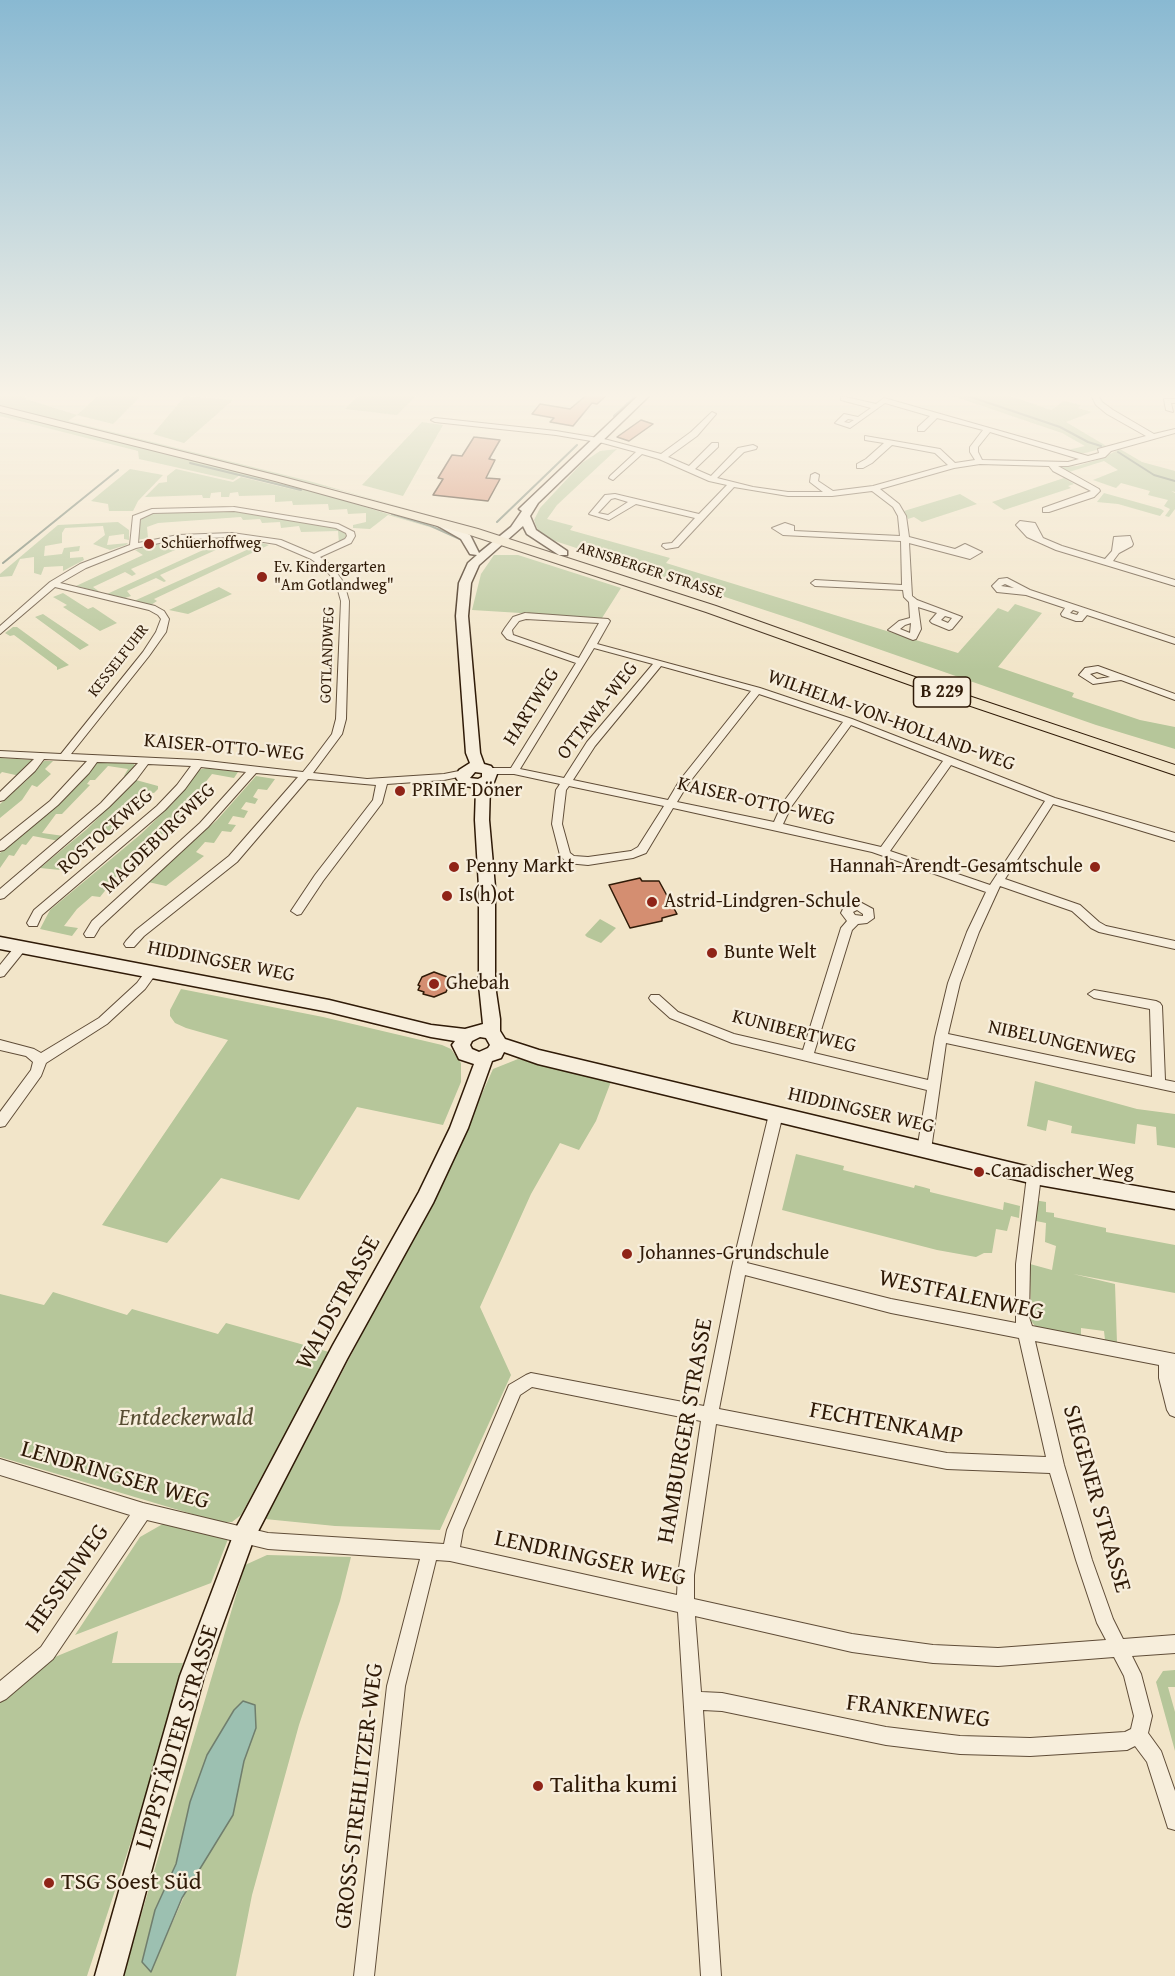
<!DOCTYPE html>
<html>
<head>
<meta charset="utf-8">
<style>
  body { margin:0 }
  canvas { display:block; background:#f2e5c9 }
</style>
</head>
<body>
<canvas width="1175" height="1976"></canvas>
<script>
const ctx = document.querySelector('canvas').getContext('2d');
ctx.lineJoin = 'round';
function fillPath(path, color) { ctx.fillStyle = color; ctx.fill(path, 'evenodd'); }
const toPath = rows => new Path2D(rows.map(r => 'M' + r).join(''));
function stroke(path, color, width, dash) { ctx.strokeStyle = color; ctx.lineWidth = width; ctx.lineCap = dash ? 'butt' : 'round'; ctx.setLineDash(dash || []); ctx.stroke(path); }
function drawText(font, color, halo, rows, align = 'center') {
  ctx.font = font + ' "Gentium Book Plus",serif'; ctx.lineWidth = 4.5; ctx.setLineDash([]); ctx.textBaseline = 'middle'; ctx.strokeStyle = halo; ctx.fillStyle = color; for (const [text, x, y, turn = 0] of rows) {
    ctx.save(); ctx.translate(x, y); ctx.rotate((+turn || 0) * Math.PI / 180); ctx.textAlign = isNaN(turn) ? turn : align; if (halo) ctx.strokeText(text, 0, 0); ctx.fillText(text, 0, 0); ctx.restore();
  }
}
fillPath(toPath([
  [0,393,22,393,25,394,26,399,77,415,101,393,144,393,113,424,77,415,68,421,309,481,482,530,343,491,59,426,323,494,443,531,388,515,370,529,353,528,353,525,366,522,366,513,348,514,347,509,329,510,328,504,293,505,292,501,275,502,275,495,239,496,238,492,230,493,229,497,221,497,221,492,211,493,210,498,203,498,202,495,145,497,159,483,167,482,167,476,176,469,233,482,241,477,303,492,240,475,233,480,139,459,138,451,0,416],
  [361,393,419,393,397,415,345,409],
  [944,393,1001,393,1051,410,1064,401,1081,405,1078,408,1092,412,1066,422,1108,447,1081,454,1068,450,1085,446,1062,433],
  [185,396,233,400,184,443,153,434],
  [422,422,443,425,403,496,362,485],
  [617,449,557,505,547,519,573,526,570,530,670,558,666,563,958,653,998,608,1008,612,1015,604,1042,613,998,667,1074,693,1072,697,1140,720,1175,727,1175,749,1096,725,801,622,555,541,538,531,534,520,540,508,582,463,600,451],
  [1120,449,1142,462,1175,471,1175,492,1171,491,1175,493,1175,509,1169,517,1165,516,1170,509,1164,506,1168,500,1148,495,1150,491,1121,483,1116,488,1093,480,1118,470,1104,461,1066,473,1060,467,1077,466,1100,459],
  [130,469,163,475,138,501,133,511,109,511,108,504,91,501],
  [1064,478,1074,484,1068,486,1071,488,1004,510,992,502],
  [1104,493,1161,509,1164,511,1160,516,1118,504,1097,502],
  [960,494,977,504,922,522,914,517,908,519,904,511],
  [200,510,232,511,339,528,347,532,347,539,339,543,338,531,301,532,299,526,281,528,280,522,262,523,260,519,243,520,241,517,158,523,147,527,148,538,137,540,141,517,147,514],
  [118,522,129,530,129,540,124,539,124,534,109,536,107,545,128,543,126,545,110,550,93,544,105,535,103,526,65,528,62,533,62,543,45,546,44,556,62,554,64,548,80,546,79,551,70,552,70,558,83,557,84,560,63,571,63,566,44,567,41,575,34,573,34,557,20,559,12,576,0,577,0,574,58,525],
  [207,538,209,540,201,543,196,541,131,569,136,574,132,576,125,572,93,587,100,592,76,586,143,555,135,550,162,542],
  [235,538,244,540,236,541,160,575,166,581,164,582,156,578,127,591,131,596,125,598,107,594,225,540],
  [262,543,269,545,154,599,157,601,151,605,134,601],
  [494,555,518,555,621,588,602,618,472,610,481,574],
  [219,587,232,594,188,614,169,610],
  [63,593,88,609,93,607,117,623,100,631,63,607,67,605,53,597],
  [43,614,89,645,80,650,35,617],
  [13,627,17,627,69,665,57,670,57,667,14,635,10,636,5,633],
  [0,758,33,760,20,776,2,772,0,774],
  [44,761,53,761,45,769,51,774,37,787,32,785,22,800,0,818,0,804,27,780],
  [97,762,134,764,136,768,129,776,124,776,128,769,108,766,95,780,90,780,87,784,90,785,62,814,56,814,42,833,64,836,59,841,33,836,26,845,22,844,14,856,9,855,0,868,0,853,63,801],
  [206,768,238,772,234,778,212,774,200,789,205,791,195,803,189,802,186,805,189,806,180,819,174,818,162,835,156,834,144,852,137,851,100,897,92,896,77,909,64,926,78,928,72,936,40,929,50,910,141,834,174,802,198,770],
  [256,776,275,779,267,790,258,789,253,797,258,799,255,804,246,802,241,809,248,811,244,818,233,816,228,824,236,825,231,832,222,831,214,843,205,842,196,852,204,856,166,886,148,882,217,820],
  [136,780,158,786,158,789,154,793,142,791,136,800,145,803,141,807,130,805,124,812,116,810,104,823,114,826,107,834,93,831,85,839,90,841,68,859,60,870,40,868,87,829],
  [600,919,616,928,601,943,587,937,585,935],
  [181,989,323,1017,442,1045,451,1049,461,1063,461,1082,443,1125,357,1107,299,1200,221,1178,167,1243,102,1225,228,1040,186,1028,175,1023,170,1016,170,1010],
  [518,1059,612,1079,596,1121,579,1150,560,1143,531,1194,480,1307,511,1375,440,1530,335,1526,265,1519,446,1174,493,1069],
  [1035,1081,1137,1109,1175,1114,1175,1148,1157,1145,1156,1127,1137,1124,1135,1144,1071,1133,1072,1126,1048,1120,1046,1131,1027,1126],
  [796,1154,844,1166,843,1170,914,1188,915,1185,923,1187,930,1189,930,1192,1003,1210,1004,1202,1020,1206,1019,1218,1011,1216,1007,1231,996,1229,992,1253,984,1253,976,1257,937,1250,782,1210],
  [1034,1200,1046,1202,1046,1212,1054,1213,1054,1217,1106,1228,1106,1232,1175,1245,1175,1293,1073,1274,1115,1284,1117,1343,1105,1340,1104,1331,1081,1328,1081,1336,1036,1327,1031,1321,1030,1264,1052,1270,1056,1246,1045,1242,1046,1223,1031,1220],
  [53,1292,127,1315,132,1309,218,1334,226,1323,329,1352,241,1515,232,1522,219,1522,0,1457,0,1294,44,1305],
  [168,1521,228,1539,211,1583,75,1635,140,1537],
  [267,1555,351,1557,340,1601,299,1725,252,1895,236,1976,123,1976,245,1565],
  [243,1701,256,1728,244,1761,151,1971,142,1961,155,1910,176,1864,190,1802,207,1755,234,1710],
  [118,1631,112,1663,183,1663,143,1805,87,1976,0,1976,0,1703,50,1659],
  [1175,1670,1175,1687,1168,1687,1175,1712,1175,1751,1156,1682,1163,1671]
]), '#b6c69a');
const water = toPath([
  [243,1701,255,1705,256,1728,244,1761,233,1815,182,1898,151,1972,142,1962,155,1910,176,1864,190,1802,207,1755,234,1710,243,1701]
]);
fillPath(water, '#9cc0b1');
stroke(water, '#707e6d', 1.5);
stroke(toPath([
  [959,393,1060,427,1088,442,1101,446],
  [614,416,639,393],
  [1118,452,1154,475,1175,481],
  [190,463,301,490],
  [392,514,431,526,462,540],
  [497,522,577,445],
  [3,563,118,470]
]), '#707e6d', 2);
const building = toPath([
  [589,393,609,393,597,404,592,403,573,426,550,422,554,418,532,414,540,404,570,409,589,393],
  [641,420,653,424,629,441,617,437,641,420],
  [474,437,500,440,489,459,495,460,486,478,500,479,488,501,433,495,443,479,438,478,452,455,462,456,474,437],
  [640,878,642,881,659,881,677,914,662,918,662,921,630,928,609,885,640,878],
  [434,972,450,978,447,983,450,983,446,992,434,997,423,994,424,992,418,990,420,986,418,985,422,977,434,972]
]);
fillPath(building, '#d48e71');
stroke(building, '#2f1a07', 1.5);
const street = toPath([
  [1090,393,1097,393,1102,402,1113,410,1154,434,1175,429,1175,433,1111,451,1105,457,1068,466,1058,466,1099,489,1100,491,1094,497,1049,512,1043,512,1043,508,1091,491,1053,471,1049,466,980,464,954,468,880,489,899,504,906,516,909,537,955,549,965,544,982,552,970,559,909,543,912,596,917,600,962,617,952,629,949,630,932,623,930,621,937,613,918,607,921,629,916,639,913,640,888,630,899,621,910,618,909,602,904,597,903,590,815,586,811,583,815,580,902,585,901,541,783,535,772,528,785,523,794,526,794,531,900,536,898,516,893,507,872,491,832,496,788,496,734,487,678,547,666,549,662,546,663,544,672,543,695,518,636,504,609,520,589,514,605,495,615,494,699,514,727,485,709,481,659,459,642,454,613,480,609,478,610,476,636,452,603,443,556,435,435,422,431,420,435,418,556,431,604,439,661,454,691,432,712,412,716,414,697,436,668,457,689,466,712,443,718,443,718,447,695,469,711,476,738,448,753,445,757,447,756,449,744,452,717,478,753,487,788,492,823,492,810,482,811,475,815,473,819,475,818,481,833,491,873,486,948,465,935,453,892,445,872,463,863,468,857,468,857,464,866,459,884,443,865,440,865,436,940,449,955,463,975,460,970,452,970,447,983,430,937,418,924,431,918,431,918,427,930,416,885,403,850,428,835,423,844,414,858,417,871,408,841,400,841,396,876,404,884,398,1088,456,1099,453,1098,449,1146,436,1107,414,1096,405,1090,393],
  [848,419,854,420,849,423,844,422,848,419],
  [990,432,1079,459,1068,462,982,460,978,452,978,447,990,432],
  [615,498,628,502,608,515,598,513,611,499,615,498],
  [945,616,952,618,948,623,941,620,945,616],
  [911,623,910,633,900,629,905,625,911,623],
  [1164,399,1175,399,1175,403,1171,403,1173,412,1166,410,1164,399],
  [234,507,338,524,354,532,355,536,351,543,320,557,332,566,344,583,349,601,346,719,342,734,313,773,367,779,444,774,464,770,469,773,468,775,444,780,387,784,382,803,323,881,301,914,297,915,291,911,315,875,373,800,376,785,308,779,237,862,144,936,134,947,126,947,124,944,126,941,136,930,229,856,298,777,256,773,208,827,100,927,94,937,86,937,84,934,92,921,200,823,246,772,201,767,185,789,165,810,42,915,37,926,29,926,27,923,34,910,157,806,177,785,191,766,148,764,136,780,109,807,4,898,0,899,0,889,101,803,138,763,97,762,89,773,58,805,4,850,0,851,0,841,50,801,87,761,44,759,35,771,4,800,0,801,0,792,34,759,0,757,0,751,61,754,143,652,156,632,161,619,158,615,149,610,55,587,0,634,0,626,50,582,80,564,130,545,133,516,152,509,234,507],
  [234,511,336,528,346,533,347,536,345,539,314,554,281,540,232,533,178,535,138,543,140,519,153,513,234,511],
  [232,537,276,544,311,559,326,570,336,583,341,601,336,719,332,734,311,762,303,772,198,760,71,754,149,656,166,632,169,619,164,611,155,606,60,583,86,568,136,548,178,539,232,537],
  [1020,521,1035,523,1043,538,1062,546,1105,559,1112,551,1114,537,1130,536,1133,544,1132,546,1119,553,1113,561,1175,580,1175,586,1056,550,1027,537,1016,525,1020,521],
  [1007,578,1030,590,1175,638,1175,644,1087,615,1082,621,1076,621,1062,616,1061,614,1065,608,1026,595,997,592,992,586,999,579,1007,578],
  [1005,584,1014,588,1001,586,1005,584],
  [1073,610,1079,612,1077,615,1070,613,1073,610],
  [525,613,608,619,610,621,597,644,760,688,852,719,1055,798,1175,833,1175,841,1053,804,1005,879,1080,905,1099,922,1106,926,1175,941,1175,949,1099,932,1091,928,1072,911,1000,886,979,932,960,983,948,1034,1152,1077,1150,1009,1094,998,1088,994,1094,990,1156,1001,1160,1003,1162,1006,1165,1080,1175,1082,1175,1092,946,1043,931,1150,929,1154,924,1155,919,1154,917,1150,927,1090,732,1043,670,1018,651,1001,649,998,651,995,659,995,678,1012,734,1034,803,1050,841,928,847,921,841,913,845,905,858,901,873,909,874,918,867,923,858,924,852,930,814,1053,928,1080,935,1037,948,983,967,932,986,892,872,852,673,808,646,853,633,858,588,865,567,863,560,855,552,824,556,790,560,784,514,774,489,774,484,771,489,768,511,768,576,663,507,639,502,633,505,628,513,617,525,613],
  [526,619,599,623,579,658,513,635,512,630,519,621,526,619],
  [594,648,653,664,587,742,564,778,520,769,594,648],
  [661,666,751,691,680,780,668,800,573,780,595,746,661,666],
  [759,694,843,722,782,804,774,822,677,802,688,784,759,694],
  [851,725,943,761,881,847,783,824,791,807,851,725],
  [951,765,1045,801,990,885,890,851,951,765],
  [569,786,664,806,638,847,631,851,588,857,574,856,570,853,562,824,566,790,569,786],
  [857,910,863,914,863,916,855,915,853,912,857,910],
  [1098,666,1175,694,1175,700,1121,680,1093,684,1079,675,1085,668,1098,666],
  [1097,672,1110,677,1097,679,1090,674,1097,672],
  [21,943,25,944,27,947,25,950,4,976,0,977,0,965,17,944,21,943],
  [152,967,158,971,145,989,107,1024,46,1063,41,1076,5,1126,0,1127,0,1112,31,1070,33,1062,26,1056,0,1050,0,1040,34,1049,41,1053,99,1018,137,983,148,968,152,967],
  [776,1109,781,1110,783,1114,747,1263,891,1299,1016,1323,1016,1264,1027,1176,1029,1172,1034,1170,1039,1172,1041,1176,1030,1264,1029,1317,1032,1326,1175,1354,1175,1417,1170,1415,1167,1410,1159,1378,1159,1365,1035,1341,1064,1465,1092,1560,1113,1619,1123,1639,1175,1635,1175,1653,1132,1656,1141,1674,1152,1716,1148,1733,1161,1751,1175,1791,1175,1830,1168,1828,1147,1762,1135,1746,1127,1750,1030,1756,960,1754,886,1745,722,1711,703,1710,721,1976,701,1976,678,1612,450,1561,436,1560,405,1686,374,1976,354,1976,387,1686,420,1559,268,1549,147,1520,53,1659,6,1699,0,1702,0,1681,41,1647,130,1515,0,1475,0,1459,143,1503,268,1533,444,1544,447,1530,509,1385,526,1375,531,1373,704,1406,732,1267,769,1114,771,1110,776,1109],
  [745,1275,891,1313,1019,1338,1046,1457,947,1453,719,1409,745,1275],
  [532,1387,701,1421,678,1575,677,1595,460,1547,463,1530,520,1395,532,1387],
  [716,1424,947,1469,1050,1473,1076,1560,1097,1623,1106,1640,998,1648,933,1645,852,1634,694,1599,694,1575,716,1424],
  [695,1616,852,1652,933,1663,998,1666,1114,1657,1124,1676,1134,1716,1131,1729,1125,1732,1030,1738,960,1736,886,1727,722,1693,701,1692,695,1616]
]);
const secondary = toPath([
  [641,393,652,393,538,503,530,516,536,530,567,551,567,555,559,555,527,534,523,526,479,565,471,583,468,616,480,753,484,764,491,766,497,774,494,782,490,784,489,820,495,887,495,985,500,1019,500,1031,505,1039,539,1050,1034,1168,1175,1193,1175,1209,1034,1184,538,1064,504,1052,501,1058,492,1061,468,1128,433,1203,347,1359,253,1541,204,1676,123,1976,95,1976,180,1676,236,1528,333,1345,419,1192,450,1128,474,1064,459,1059,452,1045,455,1041,431,1037,329,1012,0,949,0,937,329,1000,431,1025,465,1029,483,1024,479,985,479,887,475,820,476,788,461,785,456,778,459,770,470,763,466,753,456,616,459,583,468,563,477,555,470,554,461,539,431,522,433,520,441,520,470,535,479,553,511,527,522,511,519,509,521,507,641,393],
  [475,772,482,773,482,777,478,779,470,778,475,772],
  [480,1037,486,1038,490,1045,488,1048,479,1052,472,1049,470,1045,472,1041,480,1037]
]);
const primary = toPath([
  [0,406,283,477,478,529,716,606,954,691,1175,765,1175,775,944,697,706,612,470,535,275,481,0,412,0,406]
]);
stroke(street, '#604d38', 2);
stroke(secondary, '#2f1a07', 3);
stroke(primary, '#2f1a07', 2);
fillPath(street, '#f7eedc');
fillPath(secondary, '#f7eedc');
fillPath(primary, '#f2e5c9');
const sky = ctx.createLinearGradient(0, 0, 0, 670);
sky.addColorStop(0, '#89b9d2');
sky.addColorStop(0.59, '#f9f3e7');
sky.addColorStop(1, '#f9f3e700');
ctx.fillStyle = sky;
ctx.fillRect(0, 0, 1175, 670);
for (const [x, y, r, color] of [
  [149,544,6,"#8f2418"],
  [262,577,6,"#8f2418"],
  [400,791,6,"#8f2418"],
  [454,867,6,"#8f2418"],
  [1095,867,6,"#8f2418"],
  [447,896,6,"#8f2418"],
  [652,902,6,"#8f2418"],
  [712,953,6,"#8f2418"],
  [434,984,6,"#8f2418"],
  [979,1172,6,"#8f2418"],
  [627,1254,6,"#8f2418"],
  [538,1786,6,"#8f2418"],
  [49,1883,6,"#8f2418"]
]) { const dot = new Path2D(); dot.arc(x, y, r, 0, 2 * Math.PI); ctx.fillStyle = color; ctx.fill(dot); stroke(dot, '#f7eedc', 2); }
drawText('16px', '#2f1a07', '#f7eedc', [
  ["Schüerhoffweg",161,544],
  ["Ev. Kindergarten",274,568],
  ["\"Am Gotlandweg\"",274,586]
], 'left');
drawText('16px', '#2f1a07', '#f7eedc', [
  ["ARNSBERGER STRASSE",650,571,18],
  ["GOTLANDWEG",328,655,-88],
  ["KESSELFUHR",119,661,-52]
]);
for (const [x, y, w] of [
  [942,692,57]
]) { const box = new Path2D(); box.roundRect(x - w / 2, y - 15, w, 30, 4.5); ctx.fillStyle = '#f7eedc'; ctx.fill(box); stroke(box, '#2f1a07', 1.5); }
drawText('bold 18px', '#2f1a07', null, [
  ["B 229",942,692]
]);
drawText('20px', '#2f1a07', '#f7eedc', [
  ["HARTWEG",532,707,-58],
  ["OTTAWA-WEG",598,711,-52],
  ["WILHELM-VON-HOLLAND-WEG",891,721,20],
  ["KAISER-OTTO-WEG",224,748,5],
  ["KAISER-OTTO-WEG",756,802,13],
  ["ROSTOCKWEG",106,832,-41],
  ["MAGDEBURGWEG",159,839,-44],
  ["HIDDINGSER WEG",221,962,11],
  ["KUNIBERTWEG",794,1032,14],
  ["NIBELUNGENWEG",1062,1043,12],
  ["HIDDINGSER WEG",861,1111,13]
]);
drawText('20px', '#2f1a07', '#f7eedc', [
  ["PRIME Döner",412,791],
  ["Penny Markt",466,867],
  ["Hannah-Arendt-Gesamtschule",1083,867,"right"],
  ["Is(h)ot",459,896],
  ["Astrid-Lindgren-Schule",664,902],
  ["Bunte Welt",724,953],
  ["Ghebah",446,984],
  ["Canadischer Weg",991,1172],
  ["Johannes-Grundschule",639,1254]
], 'left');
drawText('24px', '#2f1a07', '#f7eedc', [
  ["WESTFALENWEG",961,1296,12],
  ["WALDSTRASSE",339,1303,-61],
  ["FECHTENKAMP",886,1424,10],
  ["HAMBURGER STRASSE",686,1431,-80],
  ["LENDRINGSER WEG",115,1476,16],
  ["SIEGENER STRASSE",1096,1499,74],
  ["LENDRINGSER WEG",590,1559,12],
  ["HESSENWEG",68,1579,-55],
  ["FRANKENWEG",918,1712,7],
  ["LIPPSTÄDTER STRASSE",178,1737,-73],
  ["GROSS-STREHLITZER-WEG",360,1796,-83]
]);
drawText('italic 24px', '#584e33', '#f7eedc', [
  ["Entdeckerwald",186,1419]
]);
drawText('24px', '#2f1a07', '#f7eedc', [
  ["Talitha kumi",550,1786],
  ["TSG Soest Süd",61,1883]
], 'left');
</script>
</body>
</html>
